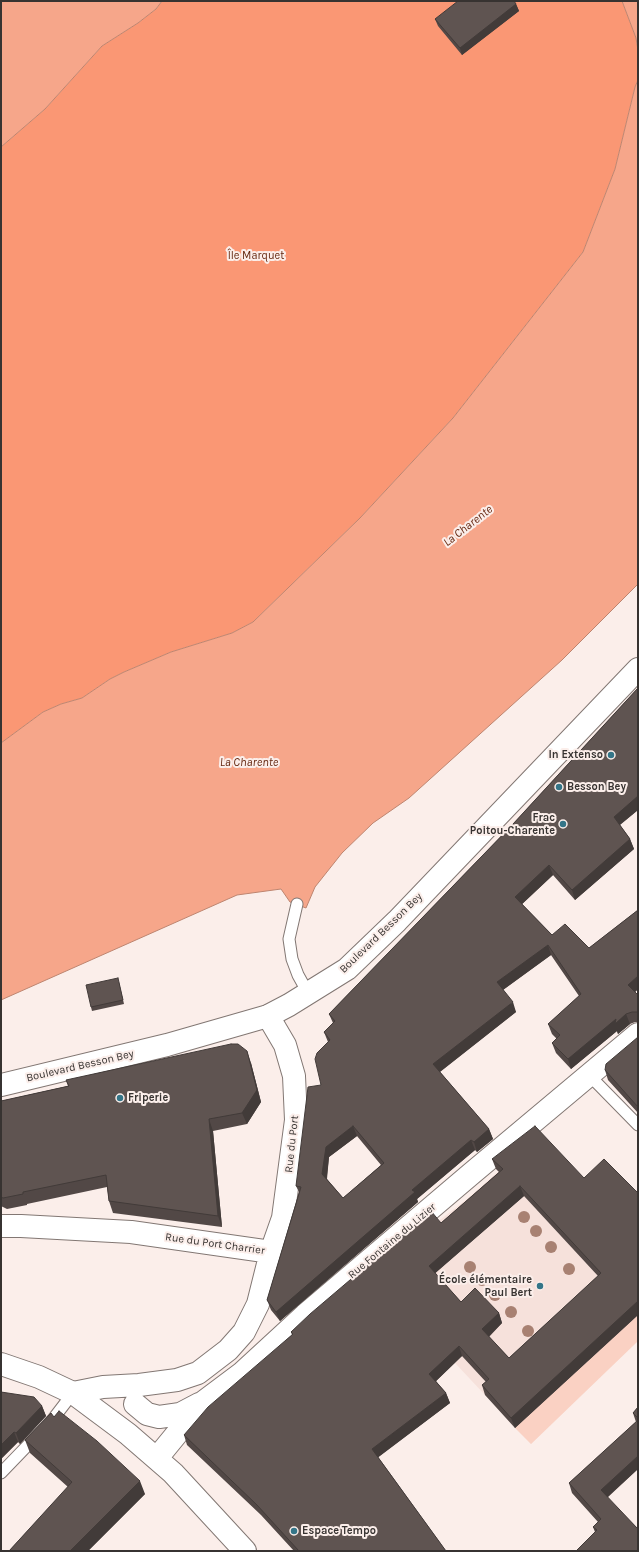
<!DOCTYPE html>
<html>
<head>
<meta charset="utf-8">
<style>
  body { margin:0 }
  #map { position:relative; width:639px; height:1552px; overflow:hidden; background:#fbeeea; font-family:Karla,sans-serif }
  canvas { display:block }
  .frame { position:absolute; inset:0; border:2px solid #373331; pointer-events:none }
</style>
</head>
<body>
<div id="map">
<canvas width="639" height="1552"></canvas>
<div class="frame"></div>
</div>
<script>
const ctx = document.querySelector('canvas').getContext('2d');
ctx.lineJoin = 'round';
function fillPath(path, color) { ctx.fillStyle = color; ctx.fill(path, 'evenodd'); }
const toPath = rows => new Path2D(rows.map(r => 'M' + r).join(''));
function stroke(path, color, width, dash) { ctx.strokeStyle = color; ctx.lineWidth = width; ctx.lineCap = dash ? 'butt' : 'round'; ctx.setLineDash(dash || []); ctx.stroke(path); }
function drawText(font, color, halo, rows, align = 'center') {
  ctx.font = font + ' Karla,sans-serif'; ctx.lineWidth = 4; ctx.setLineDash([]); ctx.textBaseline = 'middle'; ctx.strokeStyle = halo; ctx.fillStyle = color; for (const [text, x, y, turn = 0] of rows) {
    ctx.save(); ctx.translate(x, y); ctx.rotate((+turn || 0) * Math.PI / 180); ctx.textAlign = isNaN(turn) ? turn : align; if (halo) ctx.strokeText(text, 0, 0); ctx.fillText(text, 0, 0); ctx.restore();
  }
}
fillPath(toPath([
  [527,1146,638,1341,531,1444,455,1363,485,1335,432,1276,436,1223,467,1199]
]), '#f6e1db');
fillPath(toPath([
  [638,1315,638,1341,531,1444,515,1428]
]), '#fad1c3');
fillPath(toPath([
  [162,1,622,1,636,38,638,50,638,80,635,87,615,169,583,252,453,418,360,518,253,622,232,633,171,652,124,672,110,679,82,698,61,704,43,712,1,743,1,147,45,109,102,46,138,23,156,9]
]), '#fa9774');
const water = toPath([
  [1,1,162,1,156,9,138,23,102,46,45,109,1,147,1,1],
  [622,1,638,1,638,50,636,38,622,1],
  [638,80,638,584,562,660,409,798,373,823,342,853,315,887,306,908,290,902,281,889,237,895,1,1000,1,743,43,712,61,704,82,698,110,679,124,672,171,652,232,633,253,622,360,518,453,418,583,252,615,169,635,87,638,80]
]);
fillPath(water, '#f6a68a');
stroke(water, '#bd846f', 1);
const service = toPath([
  [297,904,289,939,292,959,298,975,308,993],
  [589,1075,638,1125],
  [1,1473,53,1419,73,1393]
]);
const minor = toPath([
  [1,1226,21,1226,131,1232,271,1252],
  [73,1393,103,1387,139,1385,177,1380,198,1373,228,1350,244,1332,258,1304,271,1252,283,1218,296,1120,294,1076,285,1045,268,1016],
  [135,1404,147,1414,159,1417,180,1414,199,1404],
  [157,1458,202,1403,242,1373,305,1315,471,1174,638,1034]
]);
const secondary = toPath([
  [1,1085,167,1045,268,1016,289,1005,347,969,397,921,638,669],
  [1,1364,39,1377,73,1393,128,1434,173,1473,245,1551]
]);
stroke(service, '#827773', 13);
stroke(minor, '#827773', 24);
stroke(secondary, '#827773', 24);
stroke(service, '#fff', 11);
stroke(minor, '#fff', 22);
stroke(secondary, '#fff', 22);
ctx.fillStyle = '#a88172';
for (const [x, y] of [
  [524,1217],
  [536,1231],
  [551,1247],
  [470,1267],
  [569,1269],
  [482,1280],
  [495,1295],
  [511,1312],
  [528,1331]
]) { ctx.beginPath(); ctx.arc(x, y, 6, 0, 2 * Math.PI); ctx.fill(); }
fillPath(toPath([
  [516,4,519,11,462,55,438,26,435,19],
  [638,688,638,810,620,825,630,839,634,849,575,900,553,875,522,904,552,935,589,948,638,910,638,989,635,992,638,995,638,1022,635,1022,630,1024,618,1034,617,1031,571,1069,556,1053,552,1043,557,1039,552,1034,548,1024,579,996,551,955,503,990,516,1012,440,1072,489,1129,493,1139,477,1152,475,1150,417,1199,418,1202,280,1321,271,1310,267,1300,299,1192,296,1186,321,1085,328,1042,324,1032,333,1023,329,1014,513,824],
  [357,1136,381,1165,343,1198,327,1179,329,1157],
  [119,982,124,1004,92,1011,91,1007],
  [638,1037,638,1113,608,1080,605,1070],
  [251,1063,261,1102,247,1124,213,1131,222,1227,113,1213,109,1201,107,1187,27,1204,27,1205,7,1209,1,1206,1,1101,68,1086,66,1080],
  [492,1159,584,1178,638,1193,638,1315,515,1428,485,1395,482,1385,486,1382,462,1356,436,1381,446,1393,450,1403,378,1457,446,1551,294,1551,261,1515,187,1445,184,1435,292,1335,291,1332,441,1223,499,1172,496,1169],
  [524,1196,598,1276,509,1358,489,1337,502,1323,499,1313,461,1302,435,1273],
  [1,1392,42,1406,46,1416,20,1444,18,1442,1,1459],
  [638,1407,638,1469,607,1498,638,1529,595,1532,593,1527,598,1522,572,1493,569,1483,636,1422,633,1413],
  [25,1440,145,1494,88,1551,9,1551,68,1487,30,1453]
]), '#524846');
fillPath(toPath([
  [516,4,519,11,462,55,460,48],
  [638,796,638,810,617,827,614,817],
  [630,839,634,849,575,900,572,890],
  [549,865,553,875,519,907,515,897],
  [548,945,551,955,500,992,497,982],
  [638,976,638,989,632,995,628,985],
  [513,1002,516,1012,437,1074,433,1064],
  [626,1014,630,1024,618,1034,617,1031,571,1069,568,1059,616,1019],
  [247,1051,251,1063,261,1102,247,1124,242,1113],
  [209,1119,213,1131,222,1227,218,1216],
  [353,1126,357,1136,329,1157,326,1184,322,1174,326,1147],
  [489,1129,493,1139,477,1152,474,1142],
  [471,1140,475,1150,417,1199,418,1202,280,1321,276,1312,412,1190],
  [520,1186,524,1196,432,1276,429,1266],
  [638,1301,638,1315,515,1428,511,1418],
  [499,1313,502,1323,486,1339,482,1329],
  [459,1346,462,1356,433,1384,429,1374],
  [446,1393,450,1403,376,1459,372,1449],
  [42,1406,46,1416,20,1444,16,1433],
  [14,1432,18,1442,1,1459,1,1445],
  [638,1456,638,1469,604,1500,601,1490],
  [140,1481,145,1494,88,1551,70,1551]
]), '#423b39');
const building = toPath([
  [458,1,514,1,516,4,460,48,435,19,458,1],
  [638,688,638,796,614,817,630,839,572,890,549,865,515,897,552,935,565,924,589,948,638,910,638,976,628,985,638,995,638,1012,632,1012,626,1014,615,1024,616,1019,568,1059,552,1043,560,1035,548,1024,581,994,548,945,497,982,513,1002,433,1064,489,1129,474,1142,471,1140,412,1190,415,1192,276,1312,267,1300,301,1187,296,1186,308,1087,321,1085,315,1059,317,1053,330,1040,324,1032,335,1021,329,1014,513,824,638,688],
  [353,1126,384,1163,343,1198,322,1174,326,1147,353,1126],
  [118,978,123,1000,91,1007,86,985,118,978],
  [638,1037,638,1107,605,1070,606,1064,638,1037],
  [231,1044,238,1044,247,1051,257,1090,242,1113,209,1119,218,1216,109,1201,106,1175,23,1192,23,1194,3,1198,1,1197,1,1101,69,1086,66,1080,231,1044],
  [535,1126,584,1178,604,1159,638,1193,638,1301,511,1418,482,1385,489,1379,459,1346,429,1374,446,1393,372,1449,446,1551,299,1551,257,1505,184,1435,208,1407,293,1334,291,1332,310,1314,431,1211,441,1223,503,1169,492,1159,535,1126],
  [520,1186,601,1273,509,1358,482,1329,499,1313,475,1288,461,1302,429,1266,520,1186],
  [1,1392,34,1397,42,1406,16,1433,14,1432,1,1445,1,1392],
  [638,1407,638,1418,633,1413,638,1407],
  [59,1411,97,1441,140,1481,70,1551,9,1551,72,1482,25,1440,51,1413,54,1417,59,1411],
  [638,1420,638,1456,601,1490,638,1529,638,1551,576,1551,597,1530,593,1527,601,1519,569,1483,638,1420]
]);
fillPath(building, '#5f5451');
stroke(building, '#423b39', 1);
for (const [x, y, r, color] of [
  [611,755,4,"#347588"],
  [559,787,4,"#347588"],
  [563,824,4,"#347588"],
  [120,1098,4,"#347588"],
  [540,1286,4,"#347588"],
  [294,1531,4,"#347588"]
]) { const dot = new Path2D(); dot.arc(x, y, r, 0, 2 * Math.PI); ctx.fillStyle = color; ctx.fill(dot); stroke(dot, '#fbeeea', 1.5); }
drawText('11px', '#64270f', '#fbeeea', [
  ["Île Marquet",256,256]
]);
drawText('bold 11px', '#373331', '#fbeeea', [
  ["In Extenso",603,755],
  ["Besson Bey",567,787,"left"],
  ["Frac",555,818],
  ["Poitou-Charente",555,831],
  ["Friperie",128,1098,"left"],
  ["École élémentaire",532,1280],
  ["Paul Bert",532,1293],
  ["Espace Tempo",302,1531,"left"]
], 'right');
drawText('11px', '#373331', '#fbeeea', [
  ["Boulevard Besson Bey",381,933,-44],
  ["Boulevard Besson Bey",80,1066,-13],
  ["Rue du Port",292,1144,-84],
  ["Rue Fontaine du Lizier",392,1241,-40],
  ["Rue du Port Charrier",215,1244,8]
]);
drawText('italic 12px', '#672912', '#fbeeea', [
  ["La Charente",468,526,-38],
  ["La Charente",249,763]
]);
</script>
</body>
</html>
